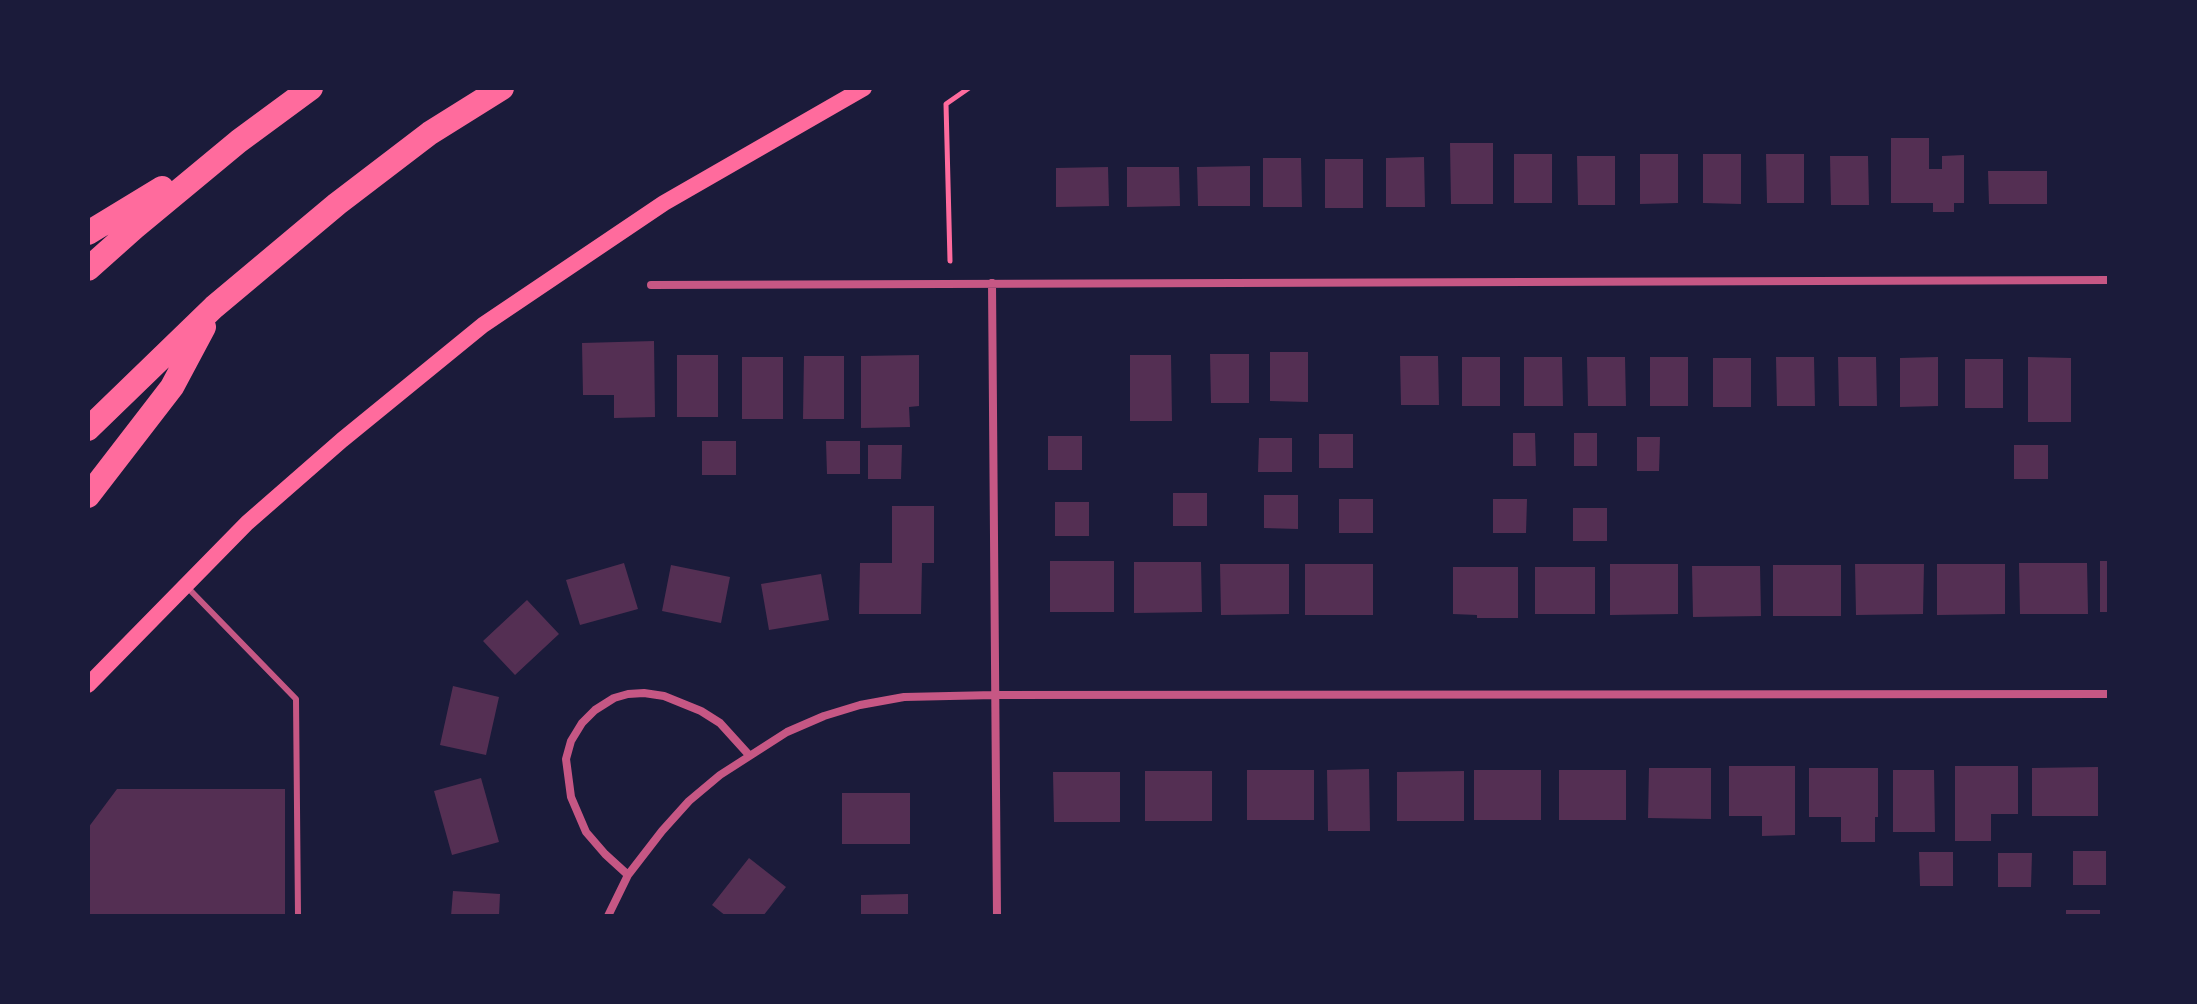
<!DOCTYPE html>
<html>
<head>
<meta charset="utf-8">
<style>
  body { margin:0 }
  #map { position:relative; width:2197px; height:1004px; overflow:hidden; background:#1b1b3a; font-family:"Fira Sans Condensed",sans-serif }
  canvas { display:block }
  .frame { position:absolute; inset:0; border:90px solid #1b1b3a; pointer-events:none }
</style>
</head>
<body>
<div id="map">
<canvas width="2197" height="1004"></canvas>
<div class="frame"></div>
</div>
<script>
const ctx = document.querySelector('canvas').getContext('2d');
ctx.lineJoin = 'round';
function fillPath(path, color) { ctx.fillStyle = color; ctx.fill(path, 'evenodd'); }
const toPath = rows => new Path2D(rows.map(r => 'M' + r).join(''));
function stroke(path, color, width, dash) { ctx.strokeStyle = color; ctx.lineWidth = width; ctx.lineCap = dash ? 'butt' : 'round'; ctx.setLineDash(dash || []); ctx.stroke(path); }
fillPath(toPath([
  [1891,138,1929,138,1929,169,1942,169,1942,156,1964,155,1964,203,1954,203,1954,212,1933,212,1933,203,1891,203],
  [1450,143,1493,143,1493,204,1451,204],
  [1514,154,1552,154,1552,203,1514,203],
  [1640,154,1678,154,1678,203,1640,204],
  [1703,154,1741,154,1741,204,1703,203],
  [1766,154,1804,154,1804,203,1767,203],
  [1577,156,1615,156,1615,205,1578,205],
  [1830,156,1868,156,1869,205,1831,205],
  [1424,157,1425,207,1386,207,1386,158],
  [1263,158,1301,158,1302,207,1263,207],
  [1325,159,1363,159,1363,208,1325,208],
  [1250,166,1250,206,1198,206,1197,167],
  [1108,167,1109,206,1056,207,1056,168],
  [1127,167,1179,167,1180,206,1127,207],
  [1988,171,2047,171,2047,204,1989,204],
  [654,341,655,417,614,418,614,395,583,395,582,343],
  [1270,352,1308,352,1308,402,1270,401],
  [1210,354,1249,354,1249,403,1211,403],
  [677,355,718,355,718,417,677,417],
  [919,355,919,406,909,407,910,427,861,428,861,356],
  [1130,355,1171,355,1172,421,1130,421],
  [804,356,844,356,844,419,803,419],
  [1400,356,1438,356,1439,405,1401,405],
  [742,357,783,357,783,419,742,419],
  [1462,357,1500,357,1500,406,1462,406],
  [1524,357,1562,357,1563,406,1524,406],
  [1587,357,1625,357,1626,406,1588,406],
  [1650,357,1688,357,1688,406,1650,406],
  [1776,357,1814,357,1815,406,1777,406],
  [1838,357,1876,357,1877,406,1839,406],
  [1938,357,1938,406,1900,407,1900,358],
  [2028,357,2071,358,2071,422,2028,422],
  [1713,358,1751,358,1751,407,1713,407],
  [1965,359,2003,359,2003,408,1965,408],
  [1513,433,1535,433,1536,466,1513,466],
  [1574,433,1597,433,1597,466,1574,466],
  [1319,434,1353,434,1353,468,1319,468],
  [1048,436,1082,436,1082,470,1048,470],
  [1637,437,1660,437,1659,471,1637,471],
  [1259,438,1292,438,1292,472,1258,472],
  [702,441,736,441,736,475,702,475],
  [826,441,860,441,860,474,827,474],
  [868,445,902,445,901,479,868,479],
  [2014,445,2048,445,2048,479,2014,479],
  [1173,493,1207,493,1207,526,1173,526],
  [1264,495,1298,495,1298,529,1264,528],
  [1339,499,1373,499,1373,533,1339,533],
  [1493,499,1527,499,1526,533,1493,533],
  [1055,502,1089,502,1089,536,1055,536],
  [892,506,934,506,934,563,922,563,921,614,859,614,860,563,892,563],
  [1573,508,1607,508,1607,541,1573,541],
  [1050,561,1114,561,1114,612,1050,612],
  [2100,561,2109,561,2109,612,2100,612],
  [1134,562,1201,562,1202,612,1134,613],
  [624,563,638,609,580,625,566,580],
  [2019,563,2087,563,2088,614,2020,614],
  [1220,564,1289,564,1289,614,1221,615],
  [1305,564,1373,564,1373,615,1305,615],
  [1610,564,1678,564,1678,614,1610,615],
  [1855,564,1924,564,1923,614,1856,615],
  [1937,564,2005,564,2005,614,1937,615],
  [671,565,730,577,721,623,662,611],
  [1773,565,1841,565,1841,616,1773,616],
  [1692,566,1760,566,1761,616,1693,617],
  [1453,567,1518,567,1518,618,1477,618,1477,615,1453,614],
  [1535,567,1595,567,1595,614,1535,614],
  [821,574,829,620,769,630,761,584],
  [527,600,559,634,515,675,483,641],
  [453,686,499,697,486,755,440,745],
  [1729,766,1795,766,1795,835,1762,836,1762,816,1729,816],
  [1955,766,2018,766,2018,814,1991,814,1991,841,1955,841],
  [2098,767,2098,816,2032,816,2032,768],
  [1649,768,1711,768,1711,819,1648,818],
  [1809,768,1878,768,1878,817,1875,817,1875,842,1841,842,1841,817,1809,817],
  [1369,769,1370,831,1328,831,1327,770],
  [1247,770,1314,770,1314,820,1247,820],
  [1474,770,1541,770,1541,820,1474,820],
  [1559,770,1626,770,1626,820,1559,820],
  [1893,770,1934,770,1935,832,1893,832],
  [1145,771,1212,771,1212,821,1145,821],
  [1464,771,1464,821,1397,821,1397,772],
  [1053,772,1120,772,1120,822,1054,822],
  [481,778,499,842,452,855,434,791],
  [117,789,285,789,285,916,88,916,88,828],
  [842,793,910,793,910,844,842,844],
  [2073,851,2106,851,2106,885,2073,885],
  [1919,852,1953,852,1953,886,1920,886],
  [1998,853,2032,853,2031,887,1998,887],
  [749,858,786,887,763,916,726,916,712,905],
  [453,891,500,894,499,916,451,916],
  [908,894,908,916,861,916,861,895],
  [2066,910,2100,910,2100,916,2066,916]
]), '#542f53');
stroke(toPath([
  [950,261,946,104,969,88]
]), '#ff6b9d', 5);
stroke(toPath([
  [188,588,296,699,298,916]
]), '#c65784', 6);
stroke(toPath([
  [992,283,997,916],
  [651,285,2109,280],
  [628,875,605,854,586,832,571,797,566,759,571,741,582,723,595,710,614,698,628,694,644,693,664,696,701,711,720,723,749,755],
  [608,916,628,875,662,831,689,801,720,775,787,732,824,716,860,705,904,697,995,695,2109,694]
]), '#c65784', 8);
stroke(toPath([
  [88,685,247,523,342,440,483,325,664,203,864,88]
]), '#ff6b9d', 16);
stroke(toPath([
  [88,233,162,188],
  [88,269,134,228,239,141,311,88],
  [88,429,214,307,337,204,430,133,502,88],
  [88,496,172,387,204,327]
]), '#ff6b9d', 24);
</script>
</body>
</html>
